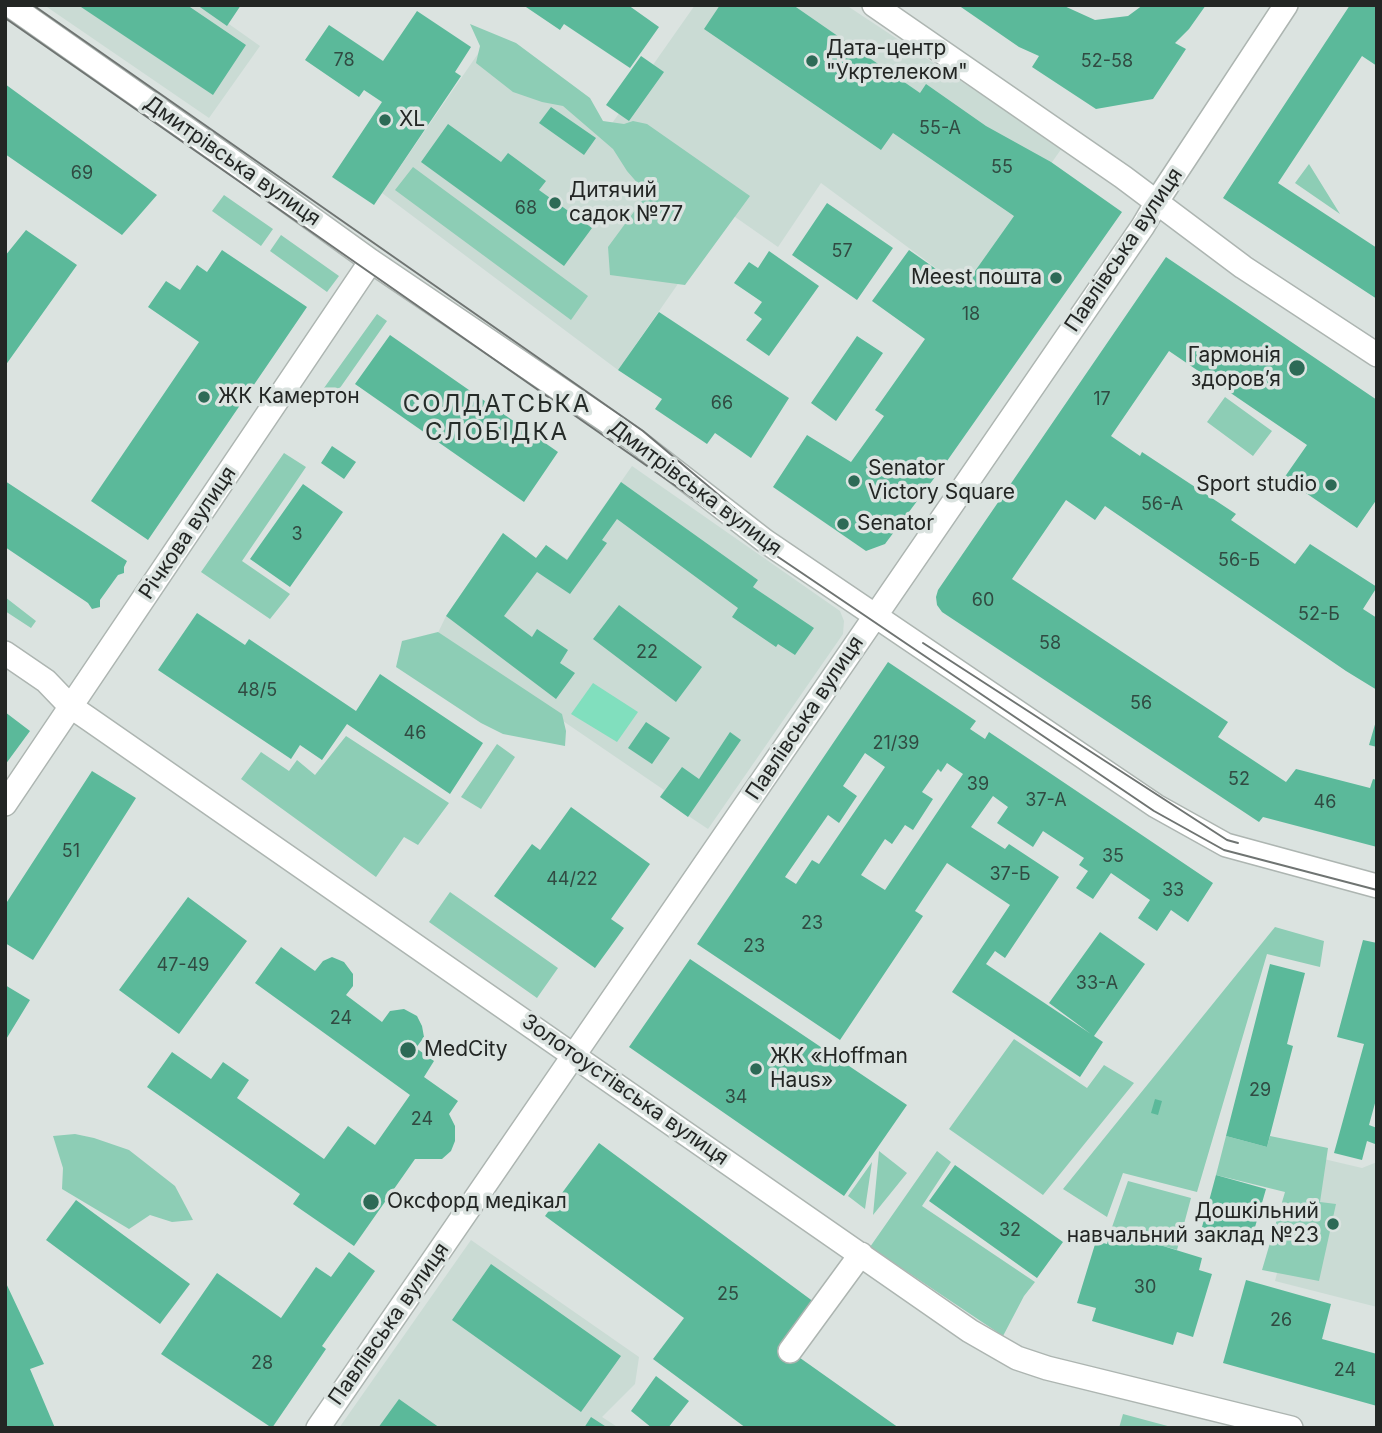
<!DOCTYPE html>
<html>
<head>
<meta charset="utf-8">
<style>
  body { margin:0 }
  #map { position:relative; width:1382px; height:1433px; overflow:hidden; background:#dbe3e0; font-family:Inter,sans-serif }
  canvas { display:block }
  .frame { position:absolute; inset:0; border:7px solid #232624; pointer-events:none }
</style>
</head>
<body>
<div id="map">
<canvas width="1382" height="1433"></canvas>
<div class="frame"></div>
</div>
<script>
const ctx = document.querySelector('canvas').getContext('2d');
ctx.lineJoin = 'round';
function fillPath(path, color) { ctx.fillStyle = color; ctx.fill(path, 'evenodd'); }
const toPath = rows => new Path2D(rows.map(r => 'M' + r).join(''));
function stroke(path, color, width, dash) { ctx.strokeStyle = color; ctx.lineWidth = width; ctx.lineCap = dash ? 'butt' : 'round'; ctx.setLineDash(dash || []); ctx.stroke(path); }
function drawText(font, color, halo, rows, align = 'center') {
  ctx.font = font + ' Inter,sans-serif'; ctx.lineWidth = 7; ctx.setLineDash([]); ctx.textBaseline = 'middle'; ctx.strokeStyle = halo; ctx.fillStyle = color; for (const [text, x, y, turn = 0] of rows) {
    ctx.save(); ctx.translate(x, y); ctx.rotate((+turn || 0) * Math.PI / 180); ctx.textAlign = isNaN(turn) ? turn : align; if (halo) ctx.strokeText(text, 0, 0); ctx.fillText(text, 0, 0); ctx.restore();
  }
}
fillPath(toPath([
  [44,5,202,5,260,46,209,118],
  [695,5,846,5,1062,148,963,288,821,183,778,247,728,212,618,370,382,193,484,45,608,129],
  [632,466,840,611,844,621,843,634,708,829,660,797,664,790,437,635,446,616,503,533,536,558,546,545,567,559],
  [1307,1155,1362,1168,1377,1162,1377,1307,1275,1281],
  [471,1240,639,1357,635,1384,602,1417,619,1428,339,1428]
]), '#cadbd4');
fillPath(toPath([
  [470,24,516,43,590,98,603,121,624,124,633,121,647,124,750,196,685,285,610,275,608,247,647,194,627,171,613,149,563,106,542,102,513,92,476,63,480,46],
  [1309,164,1340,214,1295,183],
  [413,167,588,296,571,320,395,190],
  [224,195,273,229,261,246,212,211],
  [281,235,339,276,327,292,270,251],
  [377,314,387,321,335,395,324,388],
  [1225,397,1272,431,1253,456,1207,422],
  [284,453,306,467,242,561,290,594,270,619,201,572],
  [5,597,36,621,31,628,5,611],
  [438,632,562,714,566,731,565,746,503,734,481,723,396,667,402,641],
  [346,736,449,803,418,845,404,837,376,877,241,779,261,752,289,771,297,760,315,775],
  [497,744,515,757,481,809,461,797],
  [450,892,558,968,537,998,429,922],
  [1275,927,1324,941,1320,967,1267,954,1197,1192,1123,1173,1107,1217,1063,1189],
  [1014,1039,1087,1088,1104,1065,1134,1083,1043,1195,949,1129],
  [75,1134,94,1138,129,1150,175,1186,193,1220,172,1222,150,1215,129,1229,62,1189,63,1168,53,1136],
  [1226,1136,1267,1147,1270,1136,1328,1148,1320,1202,1336,1204,1319,1281,1262,1270,1285,1192,1216,1175],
  [879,1151,907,1173,873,1215],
  [937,1151,951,1162,922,1206,1035,1282,1024,1296,1003,1336,870,1247],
  [872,1162,865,1209,848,1196],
  [1128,1181,1191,1198,1177,1250,1111,1230],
  [1123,1414,1175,1428,1119,1428]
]), '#8dcdb5');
fillPath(toPath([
  [593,683,638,712,617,742,571,714]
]), '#81dfbe');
fillPath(toPath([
  [78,5,187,5,246,45,213,95],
  [197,5,241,5,227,26],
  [523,5,628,5,659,27,630,68,564,24,560,30],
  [720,5,793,5,920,93,926,84,986,126,1051,162,1122,212,947,461,885,544,866,551,773,487,807,435,851,462,884,416,875,410,925,339,872,301,909,250,963,288,1014,216,893,133,881,150,704,29],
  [958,5,1062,5,1095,20,1128,16,1143,5,1206,5,1189,29,1175,43,1186,49,1153,99,1096,109,1032,67,1039,56,1019,47],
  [1350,5,1377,5,1377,66,1362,56,1278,183,1377,248,1377,299,1223,198],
  [417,11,471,47,455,72,461,76,374,205,332,177,382,102,364,90,359,97,305,60,329,25,383,61],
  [641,56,664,72,629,121,606,105],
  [5,84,157,195,122,235,5,154],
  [551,107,596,138,584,155,539,123],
  [448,124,501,162,508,153,546,181,539,190,592,228,564,266,421,162],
  [827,203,893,248,857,300,792,255],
  [26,230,77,265,5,366,5,256],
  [222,250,307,307,148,540,91,501,199,342,148,307,166,281,180,290,197,265,207,272],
  [769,251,819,286,769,356,746,340,762,319,754,313,762,302,734,283,749,262,758,268],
  [1166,257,1377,400,1377,499,1357,528,1284,478,1307,445,1169,351,1111,436,1140,456,1142,452,1236,514,1231,520,1295,564,1310,544,1377,587,1363,609,1377,618,1377,690,1346,671,1105,506,1095,520,1066,500,1012,579,1228,722,1218,737,1286,782,1296,769,1370,788,1373,779,1377,780,1377,847,1263,817,1259,822,942,612,937,605,936,597,938,590],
  [659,312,789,398,751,458,715,433,707,444,655,409,662,399,618,370],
  [390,335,558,452,524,502,355,384],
  [857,336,883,353,836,421,811,403],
  [332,446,356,462,344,479,321,463],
  [5,481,127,561,124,567,124,573,118,575,100,600,100,607,92,609,88,603,5,547],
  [621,482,758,580,753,587,814,628,795,655,778,644,776,647,732,617,738,608,617,519,602,540,607,543,570,594,537,572,504,616,532,637,537,629,568,650,560,663,575,673,556,699,446,616,503,533,536,558,546,545,567,560],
  [303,484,343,512,290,587,250,559],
  [619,605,702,667,676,702,593,639],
  [197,613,245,645,249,639,356,711,380,674,483,743,450,794,347,724,322,760,300,745,291,759,158,670],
  [888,662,976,721,970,729,985,739,989,732,1213,883,1188,922,1171,910,1157,931,1138,918,1150,900,1111,873,1093,899,1076,888,1088,871,1079,865,1084,858,1043,831,1033,847,997,823,1008,807,993,796,971,827,1005,849,1009,844,1059,877,1005,958,995,951,986,964,1091,1034,1049,1003,1100,932,1145,964,1094,1036,1103,1042,1080,1077,952,992,1010,905,947,863,915,911,923,916,840,1040,697,944],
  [865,753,885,767,819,864,812,860,796,884,785,877,828,815,839,823,857,796,843,786],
  [947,763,963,774,885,890,861,875,885,839,892,844,905,825,913,830,933,799,922,792,938,769,941,772],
  [5,712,30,731,5,765],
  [1376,721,1377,721,1377,747,1369,745],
  [646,722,670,738,652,764,628,748],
  [730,732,741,740,688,817,660,797,682,767,699,779],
  [92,771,136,798,33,960,5,943,5,905],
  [571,807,650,864,611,919,624,928,595,968,494,896,532,844,540,850],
  [188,897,247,941,179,1034,119,990],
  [1363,940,1377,943,1377,1096,1369,1125,1377,1128,1377,1139,1375,1144,1367,1141,1362,1160,1334,1153,1364,1044,1337,1037],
  [281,947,315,971,323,961,332,957,344,962,353,974,353,986,346,995,382,1022,390,1011,404,1009,417,1016,422,1026,424,1037,416,1048,434,1061,424,1077,458,1101,449,1114,455,1126,455,1141,451,1151,442,1159,415,1159,354,1246,293,1204,300,1194,147,1087,172,1052,211,1079,223,1062,249,1080,237,1098,324,1159,348,1126,375,1145,410,1095,255,983],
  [690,959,907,1105,844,1196,629,1047],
  [1270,964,1305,973,1287,1044,1293,1046,1267,1147,1226,1136],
  [5,985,30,1000,5,1041],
  [1155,1099,1162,1101,1158,1115,1151,1113],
  [599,1143,818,1305,786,1348,899,1428,746,1428,653,1359,684,1318,545,1216],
  [955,1165,1063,1242,1037,1278,929,1201],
  [1216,1175,1266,1189,1251,1241,1202,1227],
  [76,1200,190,1284,160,1324,46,1240],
  [1111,1230,1202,1258,1199,1270,1212,1274,1193,1337,1177,1332,1173,1345,1092,1321,1096,1308,1077,1303,1096,1241,1107,1244],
  [349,1252,375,1271,322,1346,326,1349,272,1428,161,1354,217,1273,281,1318,316,1267,331,1277],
  [491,1264,621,1356,581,1412,452,1320],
  [1246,1280,1331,1304,1322,1339,1377,1354,1377,1406,1223,1363],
  [5,1281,44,1364,30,1369,55,1428,5,1428],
  [656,1376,689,1401,668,1428,652,1428,631,1411],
  [399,1399,440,1428,378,1428],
  [591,1417,608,1428,584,1428]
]), '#5bb99a');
const minor = toPath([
  [10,5,225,156,371,261,635,440,765,541,1156,806,1226,845,1377,886],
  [874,5,1123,177,1243,267,1377,355],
  [5,653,46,681,70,706,89,719,970,1331,1017,1358,1047,1368,1291,1428],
  [5,804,371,261],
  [790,1351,861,1254],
  [318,1428,1143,226,1163,192,1286,5]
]);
stroke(minor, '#adb5b1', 26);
stroke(minor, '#fff', 23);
stroke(toPath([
  [33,5,643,431,778,545],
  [5,18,756,542,1154,811,1224,850,1377,890],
  [923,643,1227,840,1238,843]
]), '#6f7472', 2);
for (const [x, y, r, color] of [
  [812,61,7,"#2d6a56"],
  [385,120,7,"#2d6a56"],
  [555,203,7,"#2d6a56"],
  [1056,278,7,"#2d6a56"],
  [1297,368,9,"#2d6a56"],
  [204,397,7,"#2d6a56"],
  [854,481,7,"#2d6a56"],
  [1331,485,7,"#2d6a56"],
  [843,524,7,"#2d6a56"],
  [408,1050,9,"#2d6a56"],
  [756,1069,7,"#2d6a56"],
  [371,1202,9,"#2d6a56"],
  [1333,1224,7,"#2d6a56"]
]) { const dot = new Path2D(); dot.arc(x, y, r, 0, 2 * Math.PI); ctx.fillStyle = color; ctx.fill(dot); stroke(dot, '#dbe3e0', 2.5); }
drawText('18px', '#314b42', null, [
  ["78",344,61],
  ["52-58",1107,62],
  ["55-А",940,129],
  ["55",1002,168],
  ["69",82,174],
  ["68",526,209],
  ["57",842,252],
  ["18",971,315],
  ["17",1102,400],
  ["66",722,404],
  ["56-А",1162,505],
  ["3",297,535],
  ["56-Б",1239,561],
  ["60",983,601],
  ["52-Б",1319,615],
  ["58",1050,644],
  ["22",647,653],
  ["48/5",257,691],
  ["56",1141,704],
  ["46",415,734],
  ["21/39",896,744],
  ["52",1239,780],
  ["39",978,785],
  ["37-А",1046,801],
  ["46",1325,803],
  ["51",71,852],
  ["35",1113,857],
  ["37-Б",1010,875],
  ["44/22",572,880],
  ["33",1173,891],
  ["23",812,924],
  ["23",754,947],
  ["47-49",183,966],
  ["33-А",1097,984],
  ["24",341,1019],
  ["29",1260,1091],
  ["34",736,1098],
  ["24",422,1120],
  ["32",1010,1231],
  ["30",1145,1288],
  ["25",728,1295],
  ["26",1281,1321],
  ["28",262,1364],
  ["24",1345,1371]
]);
drawText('21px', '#232624', '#dbe3e0', [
  ["Дата-центр",826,49],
  ["\"Укртелеком\"",826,73],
  ["XL",399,120],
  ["Дитячий",569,191],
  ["садок №77",569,215],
  ["Meest пошта",1042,278,"right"],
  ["Гармонія",1281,356,"right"],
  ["здоровʼя",1281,380,"right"],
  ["ЖК Камертон",218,397],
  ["Senator",868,469],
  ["Victory Square",868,493],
  ["Sport studio",1317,485,"right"],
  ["Senator",857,524],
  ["MedCity",424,1050],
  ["ЖК «Hoffman",770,1057],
  ["Haus»",770,1081],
  ["Оксфорд медікал",387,1202],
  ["Дошкільний",1319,1212,"right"],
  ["навчальний заклад №23",1319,1236,"right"]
], 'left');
drawText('21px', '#232624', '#dbe3e0', [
  ["Дмитрівська вулиця",232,161,35],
  ["Павлівська вулиця",1124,250,-56],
  ["Дмитрівська вулиця",695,488,37],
  ["Річкова вулиця",188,533,-56],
  ["Павлівська вулиця",805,718,-56],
  ["Золотоустівська вулиця",625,1090,35],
  ["Павлівська вулиця",389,1324,-55]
]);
ctx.letterSpacing = '2px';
drawText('24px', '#262c29', '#dbe3e0', [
  ["СОЛДАТСЬКА",497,405],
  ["СЛОБІДКА",497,433]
]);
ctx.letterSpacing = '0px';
</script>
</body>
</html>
